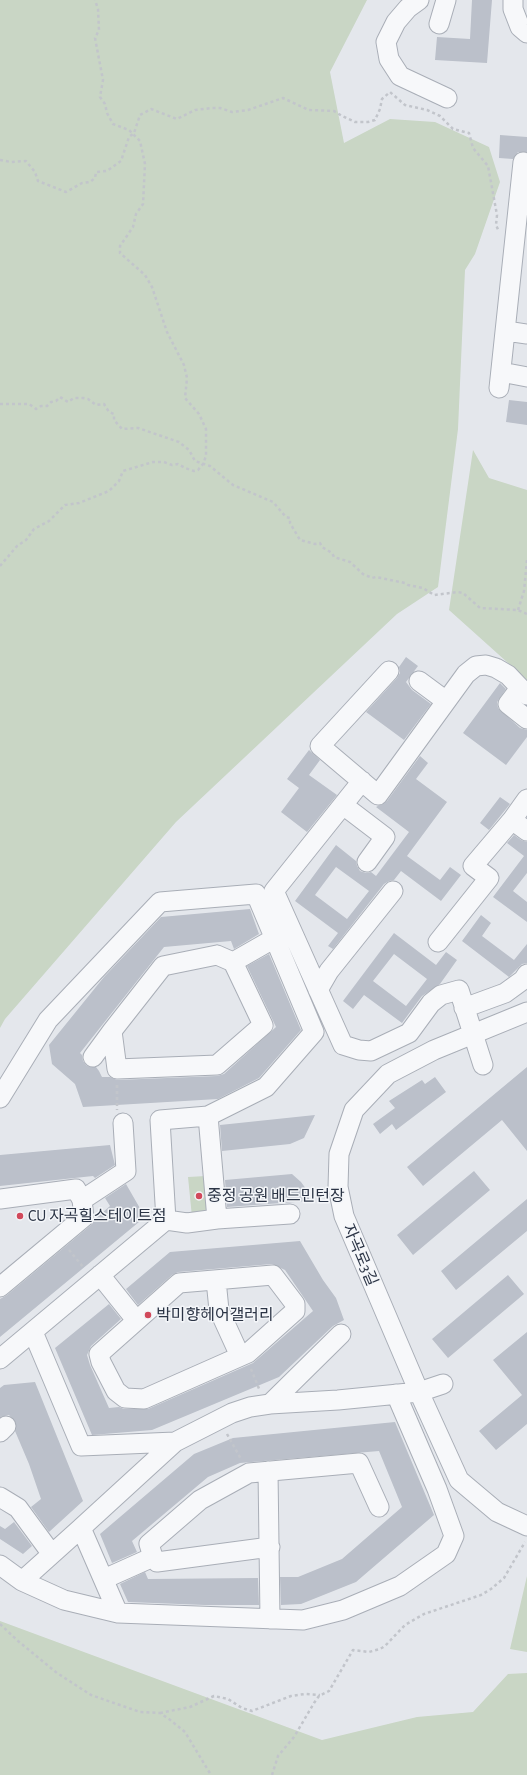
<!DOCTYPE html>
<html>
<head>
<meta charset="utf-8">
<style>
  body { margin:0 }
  canvas { display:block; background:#e4e7ec }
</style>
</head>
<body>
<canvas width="527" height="1775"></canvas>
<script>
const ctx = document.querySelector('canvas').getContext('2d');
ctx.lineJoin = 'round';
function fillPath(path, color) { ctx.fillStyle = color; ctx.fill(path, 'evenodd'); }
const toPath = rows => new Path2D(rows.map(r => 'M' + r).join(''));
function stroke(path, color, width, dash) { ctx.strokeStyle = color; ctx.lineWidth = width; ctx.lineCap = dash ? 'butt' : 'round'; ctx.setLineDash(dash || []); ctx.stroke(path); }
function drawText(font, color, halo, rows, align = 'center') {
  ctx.font = font + ' "Alegreya Sans","Noto Sans KR",sans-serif'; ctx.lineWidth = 3; ctx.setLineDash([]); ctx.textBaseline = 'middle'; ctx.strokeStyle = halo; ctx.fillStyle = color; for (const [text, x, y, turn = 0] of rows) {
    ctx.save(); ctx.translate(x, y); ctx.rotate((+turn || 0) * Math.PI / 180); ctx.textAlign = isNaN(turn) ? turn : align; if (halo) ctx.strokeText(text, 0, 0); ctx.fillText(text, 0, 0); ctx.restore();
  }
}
fillPath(toPath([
  [0,0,367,0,330,72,344,143,390,119,435,122,489,147,500,182,475,254,465,270,458,429,438,587,397,614,176,822,5,1019,0,1028],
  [473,450,489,478,527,490,527,680,449,610],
  [206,1176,209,1215,192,1217,188,1177],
  [527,1576,527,1652,510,1649],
  [0,1621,322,1740,417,1717,473,1712,508,1674,527,1673,527,1775,0,1775]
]), '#c9d6c5');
fillPath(toPath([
  [472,0,492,0,487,63,435,60,437,37,470,39],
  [500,135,527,137,527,152,518,152,513,159,499,158],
  [509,400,527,402,527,425,506,422],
  [406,657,418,666,406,682,412,690,431,704,404,740,366,712,397,678,400,673,399,667],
  [500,683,506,689,497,702,498,708,520,728,527,730,527,737,506,765,463,733],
  [309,750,320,760,309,775,337,795,307,832,281,812,299,788,287,779],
  [420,756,428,763,416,779,447,802,407,856,440,880,450,867,461,875,441,901,401,871,394,880,389,881,384,884,333,949,328,946,338,933,295,901,336,845,356,861,357,866,360,871,366,873,371,872,376,876,409,832,376,807,387,801],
  [336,867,369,891,347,919,315,895],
  [500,797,510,804,489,830,480,823],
  [514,835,521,840,527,842,527,873,513,891,527,902,527,922,493,897,524,856,507,843],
  [250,909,259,934,234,949,231,941,164,947,80,1053,82,1055,83,1061,87,1066,96,1067,99,1071,102,1077,110,1077,117,1080,217,1076,224,1074,276,1027,247,966,269,954,301,1030,259,1078,218,1099,83,1107,75,1084,52,1064,49,1045,104,977,161,917],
  [481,915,491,923,482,936,514,960,527,944,527,963,522,964,509,977,462,941],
  [394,933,436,965,446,952,457,960,440,984,422,996,402,1023,364,995,353,1009,343,1001],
  [394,954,427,979,406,1006,373,981],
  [527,1067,527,1151,502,1120,423,1186,407,1167],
  [435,1077,446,1092,396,1130,392,1124,380,1134,373,1124,395,1108,389,1101,422,1080,425,1084],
  [315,1115,304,1138,290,1144,222,1151,220,1125],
  [110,1145,115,1165,95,1178,93,1176,0,1186,0,1155],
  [474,1171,490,1190,413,1255,397,1235],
  [292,1174,301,1182,309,1193,309,1201,227,1207,225,1180],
  [126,1184,145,1217,0,1337,0,1299,7,1295,91,1225,95,1219,110,1206,105,1198],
  [527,1199,527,1231,456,1290,441,1271],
  [300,1241,323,1280,336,1298,344,1320,333,1326,279,1377,152,1430,92,1435,55,1348,109,1304,121,1319,91,1346,87,1355,90,1365,109,1408,119,1407,124,1409,148,1409,253,1363,313,1311,285,1270,272,1264,178,1272,172,1275,138,1305,126,1289,170,1252],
  [508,1275,524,1294,448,1358,432,1339],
  [527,1332,527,1424,496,1450,479,1431,522,1395,493,1360],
  [35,1382,83,1501,49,1532,31,1507,41,1499,29,1464,15,1431,16,1423,9,1415,0,1417,0,1388,4,1385],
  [395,1422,434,1515,356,1582,301,1604,281,1605,280,1577,298,1577,342,1559,402,1507,379,1451,240,1463,208,1477,132,1541,137,1552,112,1563,100,1534,194,1454,233,1438],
  [14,1522,32,1546,23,1554,0,1539,0,1526,5,1529],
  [145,1572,148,1579,258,1578,259,1605,205,1605,128,1602,120,1584]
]), '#bbc0ca');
const minor = toPath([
  [419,0,408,8,396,22,386,42,389,59,400,76,447,98],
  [513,0,513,9,520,27,527,33],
  [439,24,446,0],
  [506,331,527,334],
  [501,372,527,377],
  [499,388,523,162],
  [389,671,320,746,378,795,466,674,476,666,486,665,496,668,508,675,527,695],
  [419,681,446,701],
  [520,688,508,704,527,719],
  [362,781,274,891,343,1045,359,1050,371,1051,409,1033,431,1003,441,995,459,990,483,1065],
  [527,799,512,820,527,831],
  [343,805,385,837,367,862],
  [438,942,489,878,473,866,512,820],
  [217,955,233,962,263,1025,217,1065,117,1069,112,1031,163,966,217,955],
  [233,962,275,938],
  [318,990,329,971,393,891],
  [464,1008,505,993,523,980,527,974],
  [527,1012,434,1050,388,1074,354,1110,339,1154,338,1187,344,1216,419,1392,459,1480,497,1512,527,1526],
  [93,1057,112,1031],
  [0,1098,48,1020,160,902,256,894,314,1032,266,1087,208,1116,160,1120,166,1220,0,1359],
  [208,1116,217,1219],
  [0,1199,76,1189,82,1200,84,1217,0,1287],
  [82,1200,126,1171,123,1123],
  [166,1220,187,1223,217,1219,290,1214],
  [100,1275,136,1320],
  [273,1275,295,1304,295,1311,248,1353,144,1399,125,1398,116,1391,101,1362,99,1354,179,1283,273,1275],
  [216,1280,219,1310,240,1356],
  [33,1332,81,1446,175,1442,232,1413,250,1407,270,1404,338,1400,419,1392,443,1384],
  [270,1404,341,1334],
  [0,1432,6,1426],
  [268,1471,270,1619],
  [0,1497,18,1508,51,1553],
  [81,1528,175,1442],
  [270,1547,157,1562,153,1557,149,1544,200,1500,249,1473,359,1463,379,1507],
  [0,1565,22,1581,64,1600,118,1613,303,1620,343,1610,400,1586,446,1554,454,1536,437,1489,396,1394],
  [104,1579,153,1557],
  [22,1581,81,1528,118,1613]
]);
stroke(minor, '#a9aeb7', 21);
stroke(toPath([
  [0,160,11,162,26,161,35,172,38,181,66,192,82,183,90,182,95,178,96,172,107,171,121,161,129,137,134,133,140,115,151,109,177,119,195,110,212,108,220,108,232,112,248,110,283,98,309,110,334,111,342,116,355,122,368,122,375,120,380,109,382,99,390,92,405,105,427,110,440,116,453,129,469,133,473,148,488,166,497,215,496,225,499,232],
  [0,404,29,404,36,409,41,406,47,406,51,402,56,401,60,397,68,402,74,398,83,398,88,399,96,405,104,404,109,412,114,414,114,420,122,429,138,428,179,442,189,450,195,461,210,466,233,485,273,502,286,517,290,518,290,523,300,540,315,544,320,543,322,547,332,553,334,557,350,562,363,574,372,578,376,577,405,583,408,585,423,588,434,595,458,592,463,593,480,608,518,610,527,614],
  [0,566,17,546,26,540,34,529,49,521,65,505,79,503,109,491,119,481,123,471,153,462,164,462,172,465,178,464,185,468,194,471,198,470,203,464,206,456,206,429,199,414,185,398,187,378,184,365,167,332,152,287,145,275,120,253,120,246,133,227,136,214,143,204,145,164,140,141,129,130,113,124,107,113,105,104,100,97,103,80,95,38,99,30,98,9,95,0],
  [518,610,524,591,527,560],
  [117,1085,117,1110],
  [69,1250,84,1268],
  [251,1369,260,1391],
  [227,1434,241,1459],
  [0,1624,18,1641,57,1673,91,1695,140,1712,160,1713,169,1719,185,1732,211,1775],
  [160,1713,190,1707,214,1696,228,1699,242,1708,252,1711,291,1696,305,1694,320,1695],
  [272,1775,278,1756,294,1737,314,1703,319,1696,329,1691,353,1650,369,1652,380,1649,385,1646,405,1625,424,1614,481,1595,491,1589,504,1578,525,1542]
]), '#c2c5cb', 2.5, [3, 3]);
stroke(minor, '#f7f8fa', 19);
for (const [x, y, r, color] of [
  [199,1196,4,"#d1495b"],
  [20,1216,4,"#d1495b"],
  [148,1315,4,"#d1495b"]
]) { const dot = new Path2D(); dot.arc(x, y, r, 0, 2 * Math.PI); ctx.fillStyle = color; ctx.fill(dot); stroke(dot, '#f4f6f9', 1.5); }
drawText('16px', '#2b3445', '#f4f6f9', [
  ["중정 공원 배드민턴장",207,1196],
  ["CU 자곡힐스테이트점",28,1216],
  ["박미향헤어갤러리",156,1315]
], 'left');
drawText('16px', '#2b3445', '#f4f6f9', [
  ["자곡로3길",360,1255,67]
]);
</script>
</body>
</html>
